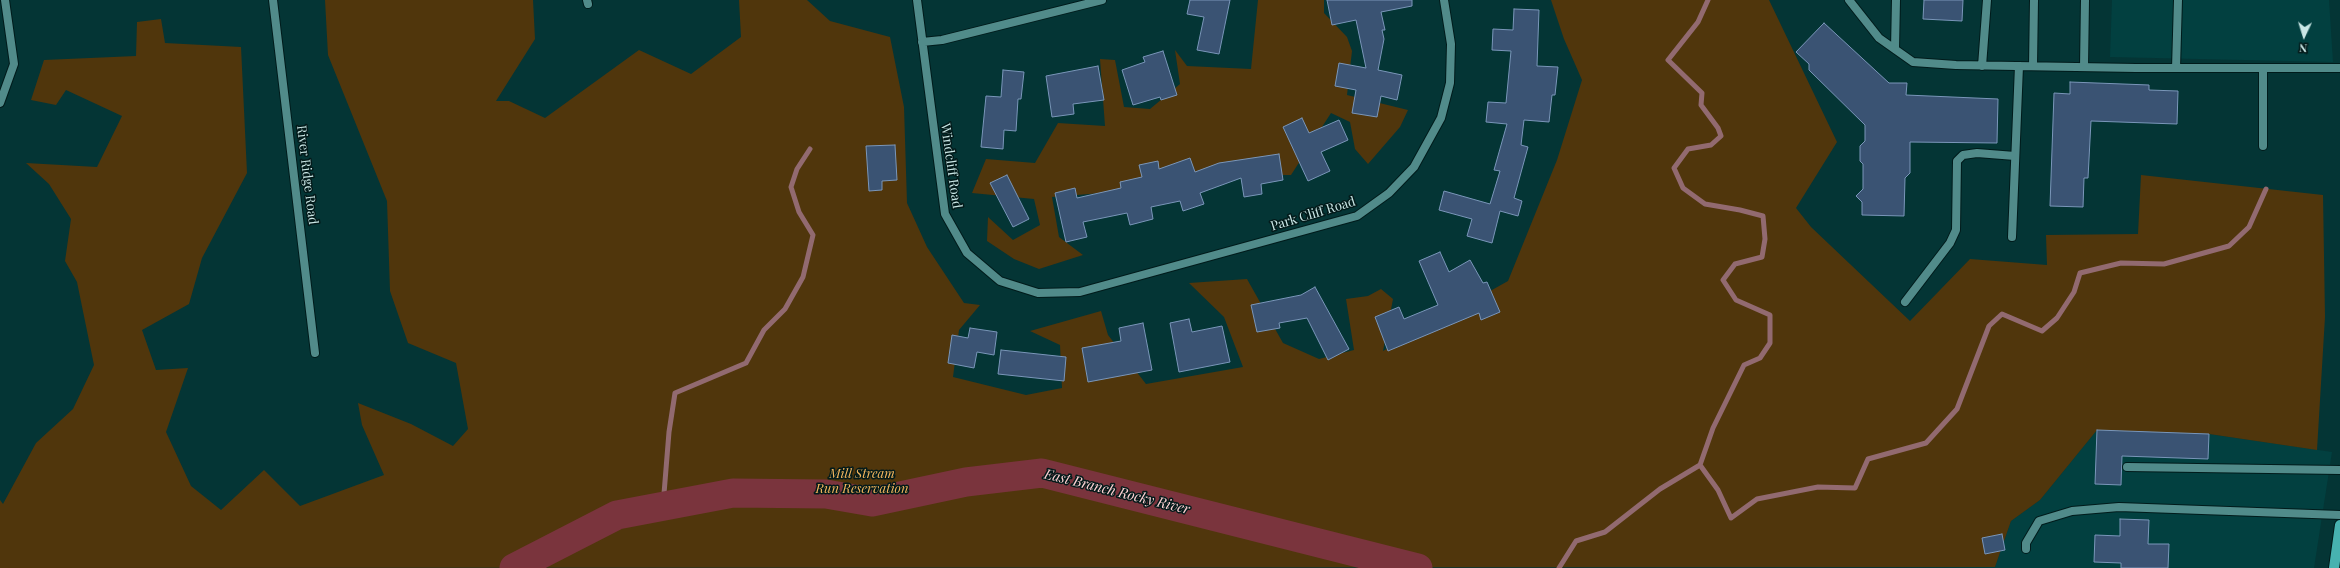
<!DOCTYPE html>
<html>
<head>
<meta charset="utf-8">
<style>
  body { margin:0 }
  #map { position:relative; width:2340px; height:568px; overflow:hidden; background:#043535; font-family:"Playfair Display",serif }
  canvas { display:block }
  .north { position:absolute; left:2284px; top:16px; width:40px; height:40px; -webkit-text-stroke:3px #031a1a; paint-order:stroke; rotate:184deg; font-size:11px; font-weight:700; line-height:16px; text-align:center; color:#cae7e6 }
  .north::after { content:''; display:block; margin:auto; width:14px; height:18px; background:#cae7e6; clip-path:polygon(50% 0,100% 100%,50% 72%,0 100%) }
</style>
</head>
<body>
<div id="map">
<canvas width="2340" height="568"></canvas>
<div class="north">N</div>
</div>
<script>
const ctx = document.querySelector('canvas').getContext('2d');
ctx.lineJoin = 'round';
function fillPath(path, color) { ctx.fillStyle = color; ctx.fill(path, 'evenodd'); }
const toPath = rows => new Path2D(rows.map(r => 'M' + r).join(''));
function stroke(path, color, width, dash) { ctx.strokeStyle = color; ctx.lineWidth = width; ctx.lineCap = dash ? 'butt' : 'round'; ctx.setLineDash(dash || []); ctx.stroke(path); }
function drawText(font, color, halo, rows, align = 'center') {
  ctx.font = font + ' "Playfair Display",serif'; ctx.lineWidth = 3; ctx.setLineDash([]); ctx.textBaseline = 'middle'; ctx.strokeStyle = halo; ctx.fillStyle = color; for (const [text, x, y, turn = 0] of rows) {
    ctx.save(); ctx.translate(x, y); ctx.rotate((+turn || 0) * Math.PI / 180); ctx.textAlign = isNaN(turn) ? turn : align; if (halo) ctx.strokeText(text, 0, 0); ctx.fillText(text, 0, 0); ctx.restore();
  }
}
fillPath(toPath([
  [2112,0,2329,0,2333,62,2110,57],
  [2097,430,2209,434,2332,452,2314,568,1895,568,1995,567,2011,521,2040,500]
]), '#024040');
fillPath(toPath([
  [325,0,533,0,535,39,496,101,509,101,545,118,639,50,691,74,741,37,739,0,807,0,830,21,890,37,904,107,907,203,927,247,964,303,980,305,959,330,953,377,1026,395,1062,388,1060,345,1030,331,1101,311,1108,335,1146,384,1243,367,1224,317,1189,283,1247,279,1283,343,1319,359,1354,350,1346,299,1368,296,1381,289,1393,299,1383,351,1508,281,1557,160,1582,80,1564,39,1551,0,1769,0,1837,142,1796,208,1811,227,1910,321,1970,259,2047,265,2046,235,2138,234,2141,175,2323,195,2325,317,2317,450,2209,434,2097,430,2040,500,2011,521,1995,567,0,568,0,500,3,504,36,443,73,409,94,365,77,282,65,261,71,219,49,184,26,163,97,167,122,116,66,90,56,105,31,100,44,60,136,56,137,22,161,19,165,43,241,47,247,173,202,258,189,304,142,330,156,370,188,368,166,432,191,486,221,510,264,470,300,506,384,475,362,425,358,403,411,424,453,446,468,429,456,363,408,343,390,291,387,201,328,55],
  [1258,0,1324,0,1324,13,1347,37,1352,51,1347,95,1408,110,1400,127,1368,164,1355,149,1350,122,1331,113,1291,175,1232,175,1114,192,1052,197,1059,237,1083,255,1039,269,1014,259,987,241,988,217,1013,240,1040,225,1034,199,972,193,986,159,1035,163,1058,123,1105,126,1100,59,1115,60,1124,107,1150,109,1180,84,1175,50,1187,66,1251,69]
]), '#50360c');
stroke(toPath([
  [1700,465,1713,428,1744,365,1760,358,1770,343,1770,315,1736,300,1723,280,1735,264,1762,257,1765,239,1763,216,1740,210,1705,204,1683,188,1674,168,1688,149,1711,145,1721,136,1718,128,1701,105,1702,93,1668,60,1698,22,1708,0],
  [663,506,669,432,675,393,746,363,764,330,785,309,803,277,813,235,799,212,791,187,797,169,810,149],
  [1559,568,1576,541,1605,532,1660,489,1700,465,1718,490,1731,518,1757,499,1818,487,1855,488,1868,459,1926,443,1957,409,1989,326,2002,314,2042,331,2057,318,2074,292,2080,273,2121,263,2164,264,2229,246,2249,227,2266,189]
]), '#926a70', 5);
stroke(toPath([
  [514,568,617,515,733,493,826,494,872,502,966,482,1042,473,1418,568]
]), '#7a343d', 29);
const building = toPath([
  [1190,0,1230,0,1219,54,1197,50,1204,17,1187,14,1190,0],
  [1327,0,1412,0,1412,6,1381,12,1385,30,1382,30,1384,39,1378,70,1402,75,1397,100,1381,96,1377,117,1352,113,1356,90,1335,86,1339,63,1366,68,1356,20,1332,25,1327,0],
  [1924,0,1963,0,1962,21,1923,19,1924,0],
  [1514,9,1539,10,1537,66,1558,67,1555,95,1552,95,1549,122,1524,120,1521,145,1528,147,1514,198,1522,201,1518,216,1500,211,1492,243,1467,236,1472,219,1439,210,1444,191,1490,204,1500,171,1494,170,1507,124,1486,122,1488,102,1506,103,1511,51,1492,50,1493,29,1513,30,1514,9],
  [1824,23,1889,83,1907,83,1906,95,1998,99,1997,143,1910,142,1910,173,1905,178,1904,216,1862,215,1862,202,1856,196,1863,189,1863,164,1860,161,1860,146,1865,141,1865,125,1809,70,1809,64,1796,52,1824,23],
  [1163,51,1177,95,1161,100,1160,97,1133,105,1122,70,1145,62,1143,57,1163,51],
  [1098,66,1104,100,1073,104,1074,114,1052,117,1046,76,1098,66],
  [1003,70,1024,72,1021,99,1018,99,1016,131,1004,130,1003,149,981,147,986,96,1001,97,1003,70],
  [2070,82,2149,85,2149,90,2178,91,2177,124,2091,121,2088,178,2084,178,2083,207,2050,206,2054,93,2070,94,2070,82],
  [1302,118,1309,133,1339,120,1348,140,1321,152,1330,171,1308,181,1283,127,1302,118],
  [895,145,897,180,882,181,882,190,869,191,866,146,895,145],
  [1279,154,1283,180,1261,184,1262,194,1244,197,1241,178,1200,193,1204,204,1183,211,1180,201,1151,207,1153,219,1130,225,1127,213,1083,222,1087,237,1066,242,1055,193,1075,188,1077,198,1121,188,1120,182,1142,177,1139,165,1158,161,1159,169,1190,158,1195,172,1219,163,1279,154],
  [1007,175,1029,219,1013,227,990,183,1007,175],
  [1440,252,1449,272,1470,260,1483,283,1487,282,1500,312,1481,320,1479,313,1388,351,1375,317,1399,307,1404,319,1438,305,1419,261,1440,252],
  [1315,287,1349,349,1328,360,1307,318,1279,323,1280,328,1257,332,1251,305,1301,295,1315,287],
  [1189,319,1192,332,1222,326,1230,362,1179,372,1170,323,1189,319],
  [1143,323,1152,370,1088,382,1082,348,1121,341,1119,328,1143,323],
  [970,328,997,332,994,355,977,352,974,368,948,363,952,335,968,338,970,328],
  [1001,350,1066,357,1064,381,998,374,1001,350],
  [2097,430,2209,434,2208,459,2122,456,2121,485,2095,484,2097,430],
  [2120,519,2149,520,2148,544,2169,544,2168,568,2121,568,2121,563,2094,562,2095,535,2120,536,2120,519],
  [2002,534,2005,550,1985,554,1982,538,2002,534]
]);
fillPath(building, '#3a5373');
stroke(building, '#7a96b9', 1);
const lane = toPath([
  [1849,0,1879,38,1913,62,1956,65,2136,68,2340,68],
  [1895,49,1896,0],
  [1982,66,1987,0],
  [2033,66,2034,0],
  [2084,67,2085,0],
  [2176,68,2178,0],
  [2263,68,2263,146],
  [2012,237,2019,66],
  [1905,302,1950,243,1956,230,1957,161,1963,155,1977,153,2015,156],
  [2127,467,2340,470],
  [2026,549,2026,543,2039,521,2072,511,2119,507,2340,515]
]);
const street = toPath([
  [273,0,315,353],
  [587,0,588,4],
  [917,0,945,214,967,253,1000,281,1038,293,1080,292,1357,216,1389,193,1414,167,1441,118,1450,83,1451,44,1444,0],
  [922,42,942,40,1102,0],
  [0,103,14,64,5,0]
]);
const primary = toPath([
  [2334,568,2340,525]
]);
stroke(lane, '#001b1b', 10);
stroke(street, '#001b1b', 10);
stroke(primary, '#001b1b', 12);
stroke(lane, '#518b8a', 8);
stroke(street, '#518b8a', 8);
stroke(primary, '#47b2b0', 10);
drawText('13px', '#cae7e6', '#031a1a', [
  ["Windcliff Road",951,166,82],
  ["River Ridge Road",307,175,83],
  ["Park Cliff Road",1313,214,-17]
]);
drawText('italic 13px', '#f5b75e', '#031a1a', [
  ["Mill Stream",862,474],
  ["Run Reservation",862,489]
]);
drawText('italic 14px', '#ffd2d4', '#031a1a', [
  ["East Branch Rocky River",1117,492,14]
]);
</script>
</body>
</html>
